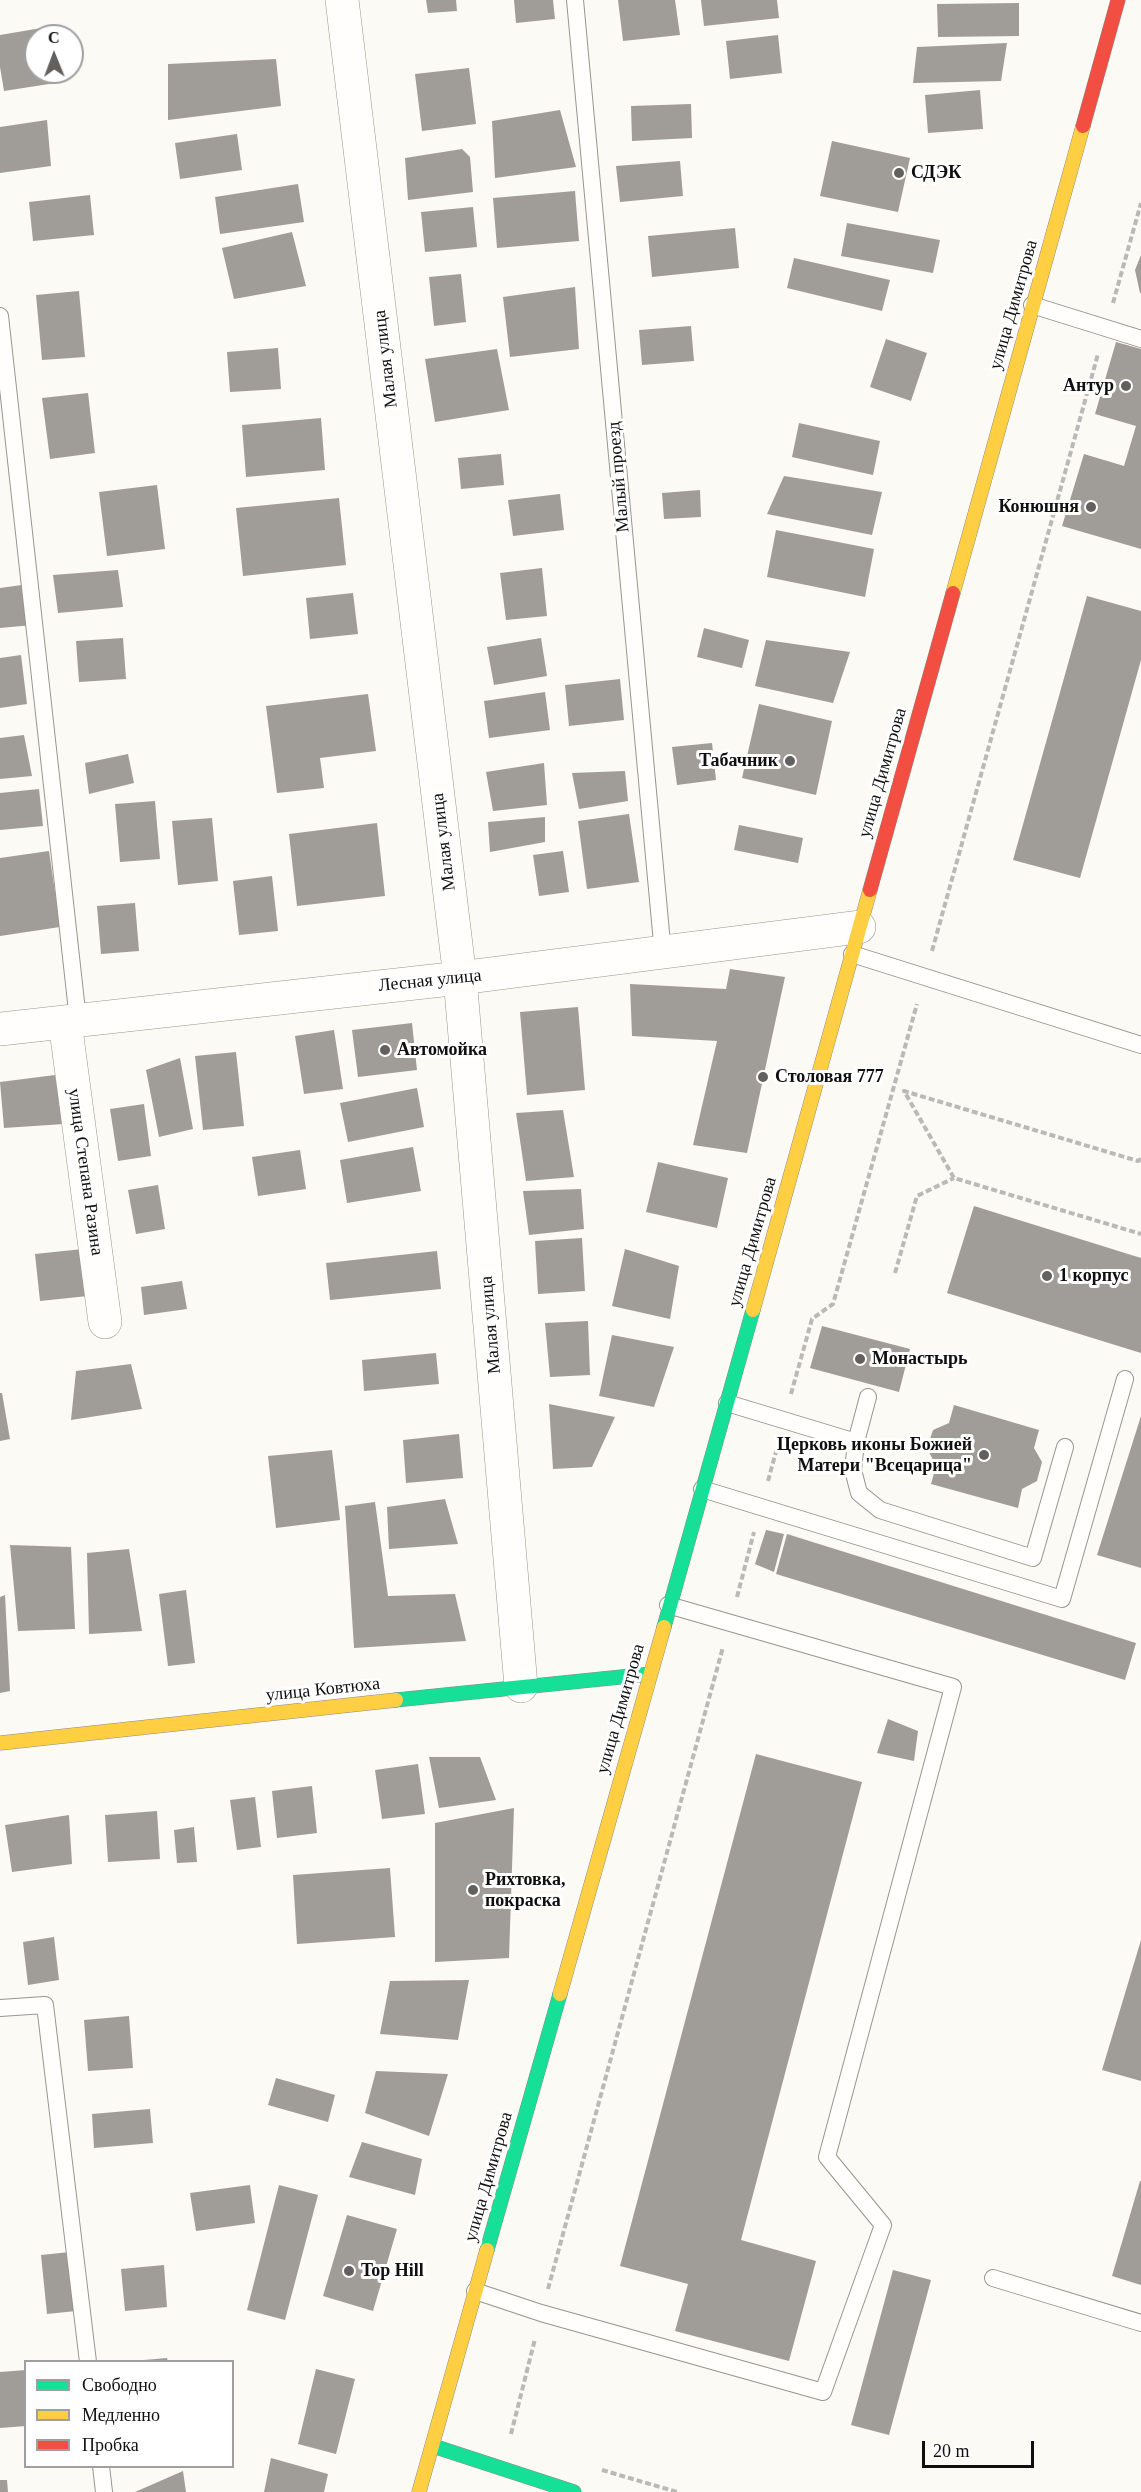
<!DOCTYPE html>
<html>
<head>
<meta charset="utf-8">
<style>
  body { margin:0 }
  #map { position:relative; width:1141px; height:2492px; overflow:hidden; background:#fcfaf4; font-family:Georgia,serif }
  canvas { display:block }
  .legend { position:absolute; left:24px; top:2360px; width:210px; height:108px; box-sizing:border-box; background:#fff; border:2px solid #9f9f9f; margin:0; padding:8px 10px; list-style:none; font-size:18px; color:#0f0f0f }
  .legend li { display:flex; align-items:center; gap:12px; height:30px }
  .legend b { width:30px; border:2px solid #9f9f9f }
  .north { position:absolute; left:24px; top:24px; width:60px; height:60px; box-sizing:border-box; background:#fff; border:2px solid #9f9f9f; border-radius:50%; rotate:359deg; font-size:16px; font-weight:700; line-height:24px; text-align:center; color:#0f0f0f }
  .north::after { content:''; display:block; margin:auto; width:21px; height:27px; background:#62615f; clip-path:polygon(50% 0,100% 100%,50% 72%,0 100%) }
  .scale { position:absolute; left:922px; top:2441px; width:112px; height:27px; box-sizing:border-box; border:3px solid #0f0f0f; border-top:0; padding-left:8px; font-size:18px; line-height:21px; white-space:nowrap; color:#0f0f0f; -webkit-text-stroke:4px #fff; paint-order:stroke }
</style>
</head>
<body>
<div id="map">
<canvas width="1141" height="2492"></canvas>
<ul class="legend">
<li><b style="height:8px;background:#16e098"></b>Свободно</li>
<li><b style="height:8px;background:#ffcf43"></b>Медленно</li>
<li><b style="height:8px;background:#f24e42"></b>Пробка</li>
</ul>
<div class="north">С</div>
<div class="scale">20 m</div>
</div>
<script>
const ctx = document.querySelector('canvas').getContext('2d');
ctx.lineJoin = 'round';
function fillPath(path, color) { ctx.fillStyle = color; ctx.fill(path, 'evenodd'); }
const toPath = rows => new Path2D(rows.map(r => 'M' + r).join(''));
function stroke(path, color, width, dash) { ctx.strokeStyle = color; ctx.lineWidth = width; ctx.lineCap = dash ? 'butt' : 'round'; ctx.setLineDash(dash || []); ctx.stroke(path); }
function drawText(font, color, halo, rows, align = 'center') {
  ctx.font = font + ' Georgia,serif'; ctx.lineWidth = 6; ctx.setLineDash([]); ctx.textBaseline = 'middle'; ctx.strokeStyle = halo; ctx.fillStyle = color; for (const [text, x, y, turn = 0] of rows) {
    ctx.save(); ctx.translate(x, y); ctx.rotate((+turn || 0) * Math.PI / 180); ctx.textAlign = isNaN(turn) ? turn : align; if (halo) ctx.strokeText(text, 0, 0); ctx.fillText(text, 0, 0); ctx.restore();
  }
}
fillPath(toPath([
  [426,0,456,0,457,11,428,13],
  [514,0,553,0,555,19,516,23],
  [618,0,675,0,680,35,623,41],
  [701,0,777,0,779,18,704,26],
  [1019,3,1019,36,938,37,937,4],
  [53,26,55,36,36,36,36,72,61,72,62,82,4,91,0,67,0,35],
  [778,35,782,73,730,79,726,41],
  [1007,43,1001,81,913,83,917,47],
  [276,59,281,106,168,120,168,64],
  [469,68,476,124,422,131,415,74],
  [980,90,983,129,928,133,925,95],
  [691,104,692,138,632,141,631,106],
  [560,110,576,167,495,178,492,121],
  [47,120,51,166,0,173,0,127],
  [237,134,242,170,180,179,175,143],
  [832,141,910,158,898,212,820,196],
  [462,149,470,157,473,192,408,200,405,158],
  [680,161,683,196,620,202,616,166],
  [298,184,304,222,220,234,215,197],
  [575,191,579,241,497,248,493,198],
  [90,195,94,235,33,241,29,202],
  [473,207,477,247,425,252,421,212],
  [847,223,940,240,933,273,841,256],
  [735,228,739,268,652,277,648,236],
  [292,232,306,286,234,299,222,248],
  [1141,255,1141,293,1140,293,1135,270],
  [794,258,890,280,882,311,787,288],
  [461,274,466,322,434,326,429,277],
  [575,287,579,349,510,357,503,297],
  [79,291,85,357,42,360,36,295],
  [691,326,694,361,642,365,639,330],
  [886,339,927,353,911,401,870,387],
  [1116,342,1141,349,1141,549,1062,526,1084,454,1124,466,1136,426,1095,414],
  [278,348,281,389,230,392,227,352],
  [497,349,509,410,435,422,425,359],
  [88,393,95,453,50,459,42,398],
  [321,418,325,470,246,477,242,425],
  [799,423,880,441,873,475,792,457],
  [501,454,504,485,461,489,458,458],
  [784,476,882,492,872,535,767,514],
  [157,485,165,549,107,556,99,492],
  [700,490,701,517,664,519,662,493],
  [560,494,564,530,513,536,508,500],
  [339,498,346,565,243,576,236,508],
  [776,530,874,549,865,597,767,577],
  [542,568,547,616,506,620,500,573],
  [118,570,123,607,58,613,53,575],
  [29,584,33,625,0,628,0,588],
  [353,593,358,634,310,639,306,598],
  [1087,596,1141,611,1141,660,1080,878,1013,860],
  [704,628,749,640,742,668,697,657],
  [123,638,126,679,79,682,76,641],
  [541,638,547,676,494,685,487,647],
  [766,640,850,652,833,703,755,686],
  [21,655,27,704,0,708,0,658],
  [620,679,624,720,569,726,565,685],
  [545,692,550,730,489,738,484,701],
  [368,694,376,751,320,758,324,788,277,793,266,706],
  [759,704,832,721,816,795,742,778],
  [24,735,32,776,0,779,0,738],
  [712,743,716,780,677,785,672,747],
  [128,754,134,783,89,794,85,763],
  [544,763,547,805,493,811,486,772],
  [625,771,628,801,579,809,572,773],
  [39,789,43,826,0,830,0,793],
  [155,801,160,859,120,862,115,804],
  [629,814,639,882,587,889,578,821],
  [545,817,545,842,490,852,488,822],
  [212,818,218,881,178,885,172,821],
  [377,823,385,896,297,906,289,834],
  [739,825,803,838,798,863,734,850],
  [49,851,60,927,0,936,0,858],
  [563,851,569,892,539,896,533,855],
  [272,876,278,931,239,935,233,881],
  [135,903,139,951,101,954,97,906],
  [730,969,785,977,747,1153,693,1145,717,1041,632,1036,630,984,726,989],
  [578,1007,585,1090,527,1095,520,1012],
  [412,1023,417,1070,358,1077,352,1030],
  [334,1030,343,1089,304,1094,295,1036],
  [236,1052,244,1126,203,1130,195,1056],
  [180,1058,193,1129,159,1137,146,1070],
  [55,1075,64,1124,4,1128,0,1082],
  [417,1088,424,1127,348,1142,340,1103],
  [144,1104,151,1156,118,1161,110,1109],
  [563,1110,574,1177,526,1181,516,1113],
  [413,1147,421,1191,347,1203,340,1160],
  [300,1150,306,1189,258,1196,252,1157],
  [658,1162,728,1178,717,1228,646,1212],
  [158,1185,165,1229,136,1234,128,1190],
  [581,1189,584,1229,529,1235,523,1191],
  [974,1206,1141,1258,1141,1353,947,1293],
  [582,1238,585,1291,538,1294,535,1241],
  [83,1249,88,1296,40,1301,35,1254],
  [625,1249,679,1266,670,1319,612,1306],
  [437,1251,441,1289,330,1300,326,1263],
  [182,1281,187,1309,144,1315,141,1287],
  [588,1321,590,1375,550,1377,545,1323],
  [822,1326,910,1349,899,1392,810,1368],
  [612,1335,674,1347,654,1407,599,1396],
  [436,1353,439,1384,364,1391,362,1360],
  [131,1364,142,1409,71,1420,76,1371],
  [0,1393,2,1393,10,1439,0,1441],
  [549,1404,615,1417,592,1467,553,1469],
  [954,1405,1039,1430,1034,1448,1042,1462,1037,1481,1022,1489,1018,1508,931,1484,936,1466,927,1448,933,1430,949,1423],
  [1141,1416,1141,1568,1097,1555],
  [459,1434,463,1478,406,1483,403,1440],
  [332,1450,340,1520,276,1528,268,1456],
  [445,1499,458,1544,389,1549,387,1507],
  [375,1502,388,1596,455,1594,466,1641,354,1648,345,1506],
  [766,1530,784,1534,774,1572,755,1564],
  [787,1534,1136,1643,1125,1680,776,1574],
  [10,1545,71,1547,75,1629,18,1631],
  [129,1549,142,1631,89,1634,87,1553],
  [186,1590,195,1663,168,1666,159,1594],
  [5,1595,10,1691,0,1693,0,1597],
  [888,1719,918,1731,914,1761,877,1753],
  [756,1754,862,1782,741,2240,816,2261,789,2361,675,2331,688,2284,620,2266],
  [429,1757,480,1757,496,1800,439,1808],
  [418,1764,425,1814,382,1819,375,1770],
  [312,1786,317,1833,277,1838,272,1791],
  [255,1797,261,1847,237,1850,230,1800],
  [514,1808,509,1958,435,1962,435,1823],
  [157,1811,160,1859,108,1862,105,1815],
  [69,1815,72,1864,12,1872,5,1825],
  [194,1827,197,1862,177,1863,174,1830],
  [390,1868,395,1937,297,1944,293,1875],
  [54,1937,59,1980,28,1985,23,1942],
  [1141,1940,1141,2081,1102,2070],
  [469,1980,458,2040,380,2034,390,1981],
  [129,2016,133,2068,88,2071,84,2020],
  [376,2071,448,2074,429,2136,365,2113],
  [276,2078,335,2095,328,2122,268,2105],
  [150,2109,153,2143,94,2148,92,2114],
  [362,2142,422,2159,415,2195,349,2177],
  [1140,2181,1141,2181,1141,2285,1112,2276],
  [250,2185,255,2223,196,2231,190,2193],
  [279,2185,318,2195,285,2320,247,2310],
  [347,2215,397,2229,373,2311,323,2296],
  [70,2252,76,2311,47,2314,41,2255],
  [164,2265,167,2307,125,2311,121,2269],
  [893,2270,931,2280,889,2435,851,2425],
  [167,2358,168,2362,144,2362,144,2360],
  [316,2369,355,2379,336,2454,298,2444],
  [26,2370,26,2426,0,2428,0,2372],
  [271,2458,328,2474,324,2492,264,2492],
  [183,2471,186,2492,135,2492],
  [0,2480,7,2480,8,2492,0,2492]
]), '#a09d99');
const lane = toPath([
  [575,0,663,954],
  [1032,305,1141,339],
  [0,316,78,1020],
  [852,954,1141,1045],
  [868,1397,856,1442,853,1470,859,1493,880,1510,1033,1558,1065,1447],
  [727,1403,856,1442],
  [702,1489,1062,1599,1125,1379],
  [0,2008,45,2005,88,2362],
  [993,2278,1141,2323],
  [475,2291,541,2313,823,2392,883,2225,827,2157,953,1687,668,1605],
  [101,2466,104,2492]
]);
const street = toPath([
  [342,0,460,978,521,1686],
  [65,1022,105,1322],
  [0,1029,460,978,859,927]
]);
const fast = toPath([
  [664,1627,753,1310],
  [396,1700,650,1674],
  [487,2250,560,1994],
  [433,2446,574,2492]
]);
const slow = toPath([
  [953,593,1083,126],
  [753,1310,870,890],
  [0,1743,396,1700],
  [560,1994,664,1627],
  [419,2492,487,2250]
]);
const jam = toPath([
  [1083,126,1118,0],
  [870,890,953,593]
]);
stroke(lane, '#969592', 18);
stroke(street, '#969592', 34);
stroke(fast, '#8c8b89', 15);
stroke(slow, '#8c8b89', 15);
stroke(jam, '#8c8b89', 15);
stroke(toPath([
  [1113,303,1141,203],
  [932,951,1098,354],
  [1141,1159,1138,1161,904,1091,954,1178,1141,1234],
  [895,1273,917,1196,954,1178],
  [791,1394,812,1319,833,1304,917,1004],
  [768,1481,777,1448],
  [737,1597,754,1532],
  [548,2289,723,1647],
  [511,2434,535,2339],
  [602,2470,677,2492]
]), '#b9b9b8', 4, [6, 3]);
stroke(lane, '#fffefd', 16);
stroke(street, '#fffefd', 33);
stroke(fast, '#16e098', 14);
stroke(slow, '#ffcf43', 14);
stroke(jam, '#f24e42', 14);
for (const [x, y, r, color] of [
  [899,173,6,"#62615f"],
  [1126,386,6,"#62615f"],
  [1091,507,6,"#62615f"],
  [790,761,6,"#62615f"],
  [385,1050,6,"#62615f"],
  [763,1077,6,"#62615f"],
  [1047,1276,6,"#62615f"],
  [860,1359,6,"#62615f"],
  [984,1455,6,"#62615f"],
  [473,1890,6,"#62615f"],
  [349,2271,6,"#62615f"]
]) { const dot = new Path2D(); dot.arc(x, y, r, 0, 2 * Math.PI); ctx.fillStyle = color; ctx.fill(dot); stroke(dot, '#fff', 2); }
drawText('bold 18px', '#0f0f0f', '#fff', [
  ["СДЭК",911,173],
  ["Антур",1114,386,"right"],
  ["Конюшня",1079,507,"right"],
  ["Табачник",778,761,"right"],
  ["Автомойка",397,1050],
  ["Столовая 777",775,1077],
  ["1 корпус",1059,1276],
  ["Монастырь",872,1359],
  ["Церковь иконы Божией",972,1445,"right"],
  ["Матери \"Всецарица\"",972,1466,"right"],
  ["Рихтовка,",485,1880],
  ["покраска",485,1901],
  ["Top Hill",361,2271]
], 'left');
drawText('18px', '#0f0f0f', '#fff', [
  ["улица Димитрова",1014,305,-74],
  ["Малая улица",386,359,-97],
  ["Малый проезд",619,477,-95],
  ["улица Димитрова",883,773,-74],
  ["Малая улица",444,842,-97],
  ["Лесная улица",430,981,-6],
  ["улица Степана Разина",85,1172,82],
  ["улица Димитрова",753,1242,-74],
  ["Малая улица",491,1325,-95],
  ["улица Ковтюха",323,1690,-6],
  ["улица Димитрова",621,1709,-74],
  ["улица Димитрова",489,2177,-74]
]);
</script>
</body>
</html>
